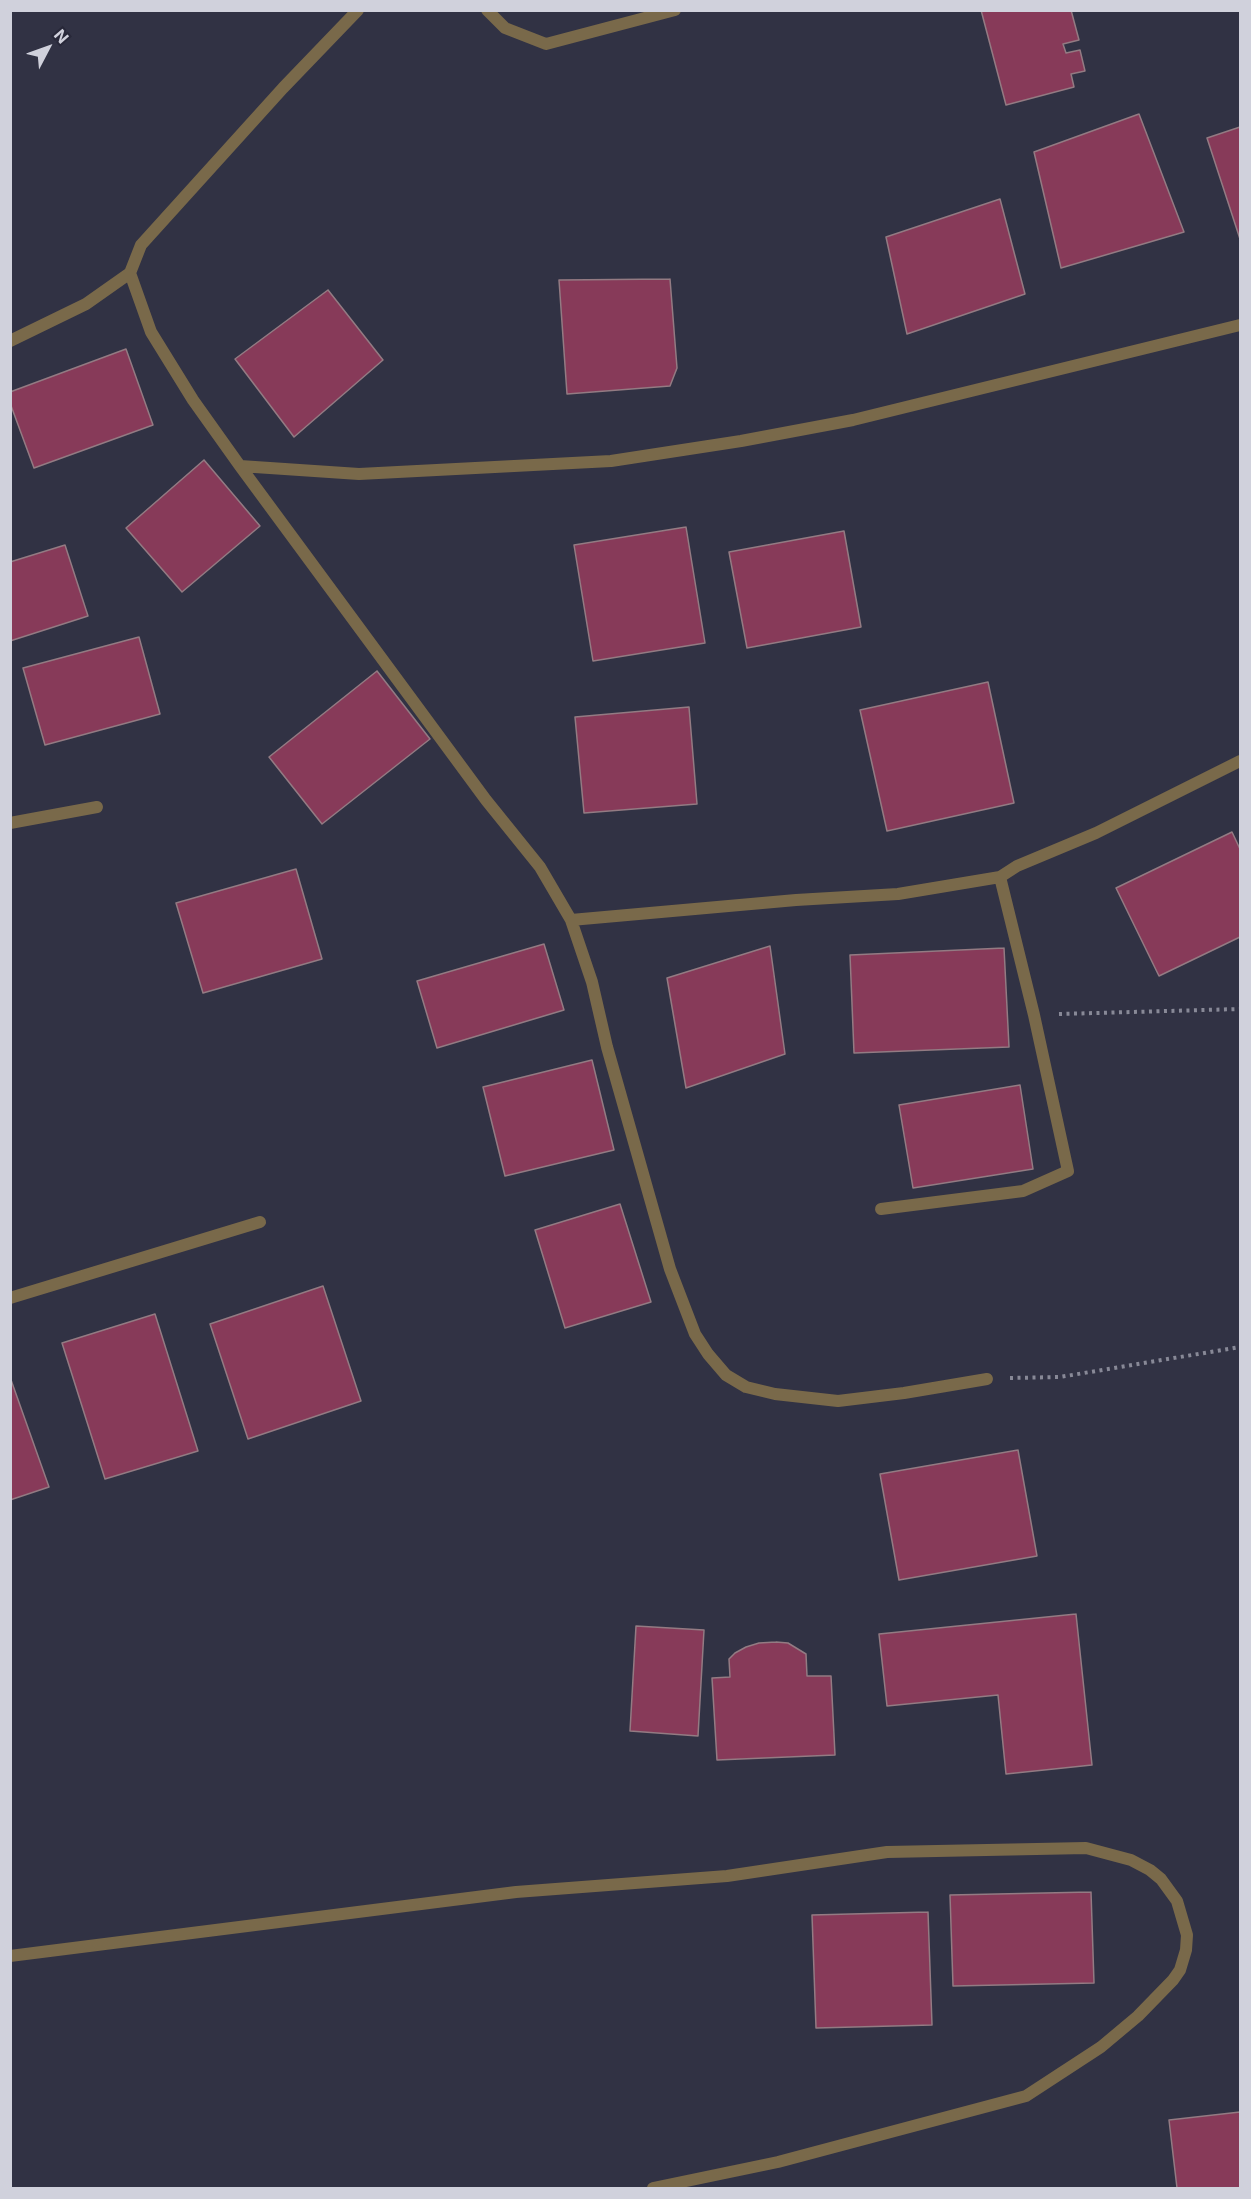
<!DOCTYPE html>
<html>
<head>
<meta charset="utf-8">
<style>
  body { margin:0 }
  #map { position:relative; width:1251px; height:2199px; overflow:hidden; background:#313244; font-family:Inter,sans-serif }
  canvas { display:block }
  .frame { position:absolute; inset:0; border:12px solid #d0d1dc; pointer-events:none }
  .north { position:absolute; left:18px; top:18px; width:60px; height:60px; -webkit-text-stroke:4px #282839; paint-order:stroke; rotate:49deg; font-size:16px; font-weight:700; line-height:24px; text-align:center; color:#d0d1dc }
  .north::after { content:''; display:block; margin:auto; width:21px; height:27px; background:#d0d1dc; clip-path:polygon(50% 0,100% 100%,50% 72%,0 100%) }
</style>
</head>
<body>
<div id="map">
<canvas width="1251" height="2199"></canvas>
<div class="frame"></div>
<div class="north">N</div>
</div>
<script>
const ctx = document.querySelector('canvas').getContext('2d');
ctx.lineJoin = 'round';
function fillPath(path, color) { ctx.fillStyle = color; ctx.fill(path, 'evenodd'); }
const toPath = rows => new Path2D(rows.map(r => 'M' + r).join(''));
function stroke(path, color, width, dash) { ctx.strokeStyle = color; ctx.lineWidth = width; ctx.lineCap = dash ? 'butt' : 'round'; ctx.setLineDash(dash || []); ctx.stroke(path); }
const building = toPath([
  [981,10,1071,10,1079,40,1063,44,1066,53,1080,50,1085,71,1071,74,1074,87,1006,105,981,10],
  [1139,114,1184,232,1061,268,1034,152,1139,114],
  [1240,127,1240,239,1207,138,1240,127],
  [1000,199,1025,294,907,334,886,237,1000,199],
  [670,279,677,368,670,386,567,394,559,280,670,279],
  [328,290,383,360,294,437,235,359,328,290],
  [126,349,153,425,34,468,10,403,10,392,126,349],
  [204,460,260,526,182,592,126,528,204,460],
  [686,527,705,643,593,661,574,545,686,527],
  [844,531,861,627,747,648,729,552,844,531],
  [65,545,88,616,10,641,10,562,65,545],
  [139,637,160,714,45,745,23,668,139,637],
  [377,671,430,739,322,824,269,757,377,671],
  [988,682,1014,803,887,831,860,710,988,682],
  [689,707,697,804,584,813,575,717,689,707],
  [1232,832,1240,849,1240,937,1159,976,1116,888,1232,832],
  [296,869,322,959,203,993,176,903,296,869],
  [544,944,564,1010,437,1048,417,981,544,944],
  [770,946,785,1054,686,1088,667,978,770,946],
  [1004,948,1009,1047,854,1053,850,955,1004,948],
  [592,1060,614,1150,505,1176,483,1087,592,1060],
  [1020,1085,1033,1169,913,1188,899,1105,1020,1085],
  [620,1204,651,1302,565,1328,535,1230,620,1204],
  [323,1286,361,1401,248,1439,210,1324,323,1286],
  [155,1314,198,1451,105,1479,62,1343,155,1314],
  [10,1377,49,1487,10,1500,10,1377],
  [1018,1450,1037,1556,899,1580,880,1474,1018,1450],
  [1076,1614,1092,1765,1006,1774,998,1695,887,1706,879,1634,1076,1614],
  [636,1626,704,1630,698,1736,630,1731,636,1626],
  [776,1642,788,1643,806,1654,807,1676,831,1676,835,1755,717,1760,712,1678,730,1677,729,1659,735,1653,746,1647,759,1643,776,1642],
  [1091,1892,1094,1983,953,1986,950,1895,1091,1892],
  [928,1912,932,2025,816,2028,812,1915,928,1912],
  [1240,2112,1240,2188,1177,2188,1169,2120,1240,2112]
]);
fillPath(building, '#873a59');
stroke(building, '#937b83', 1.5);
stroke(toPath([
  [1059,1014,1240,1009],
  [1010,1378,1060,1377,1240,1347]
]), '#888997', 4, [3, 4.5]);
stroke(toPath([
  [358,10,283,88,141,245,130,273,151,332,193,400,240,466,486,800,540,867,571,920,592,982,607,1047,670,1269,695,1334,708,1354,726,1375,746,1387,775,1394,838,1401,904,1393,987,1379],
  [487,10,505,28,546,44,675,10],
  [10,341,86,304,130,273],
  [240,466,359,474,611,461,741,441,853,420,1240,325],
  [10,823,97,807],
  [571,920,796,900,898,894,1000,877,1017,866,1096,833,1240,761],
  [881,1209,1023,1191,1068,1171,1034,1015,1000,877],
  [10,1298,260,1222],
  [10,1956,516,1892,727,1876,887,1852,1086,1848,1131,1860,1150,1870,1161,1879,1177,1901,1187,1935,1186,1950,1180,1970,1173,1980,1138,2016,1101,2047,1026,2096,778,2162,653,2188]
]), '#79694a', 12);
</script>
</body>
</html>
